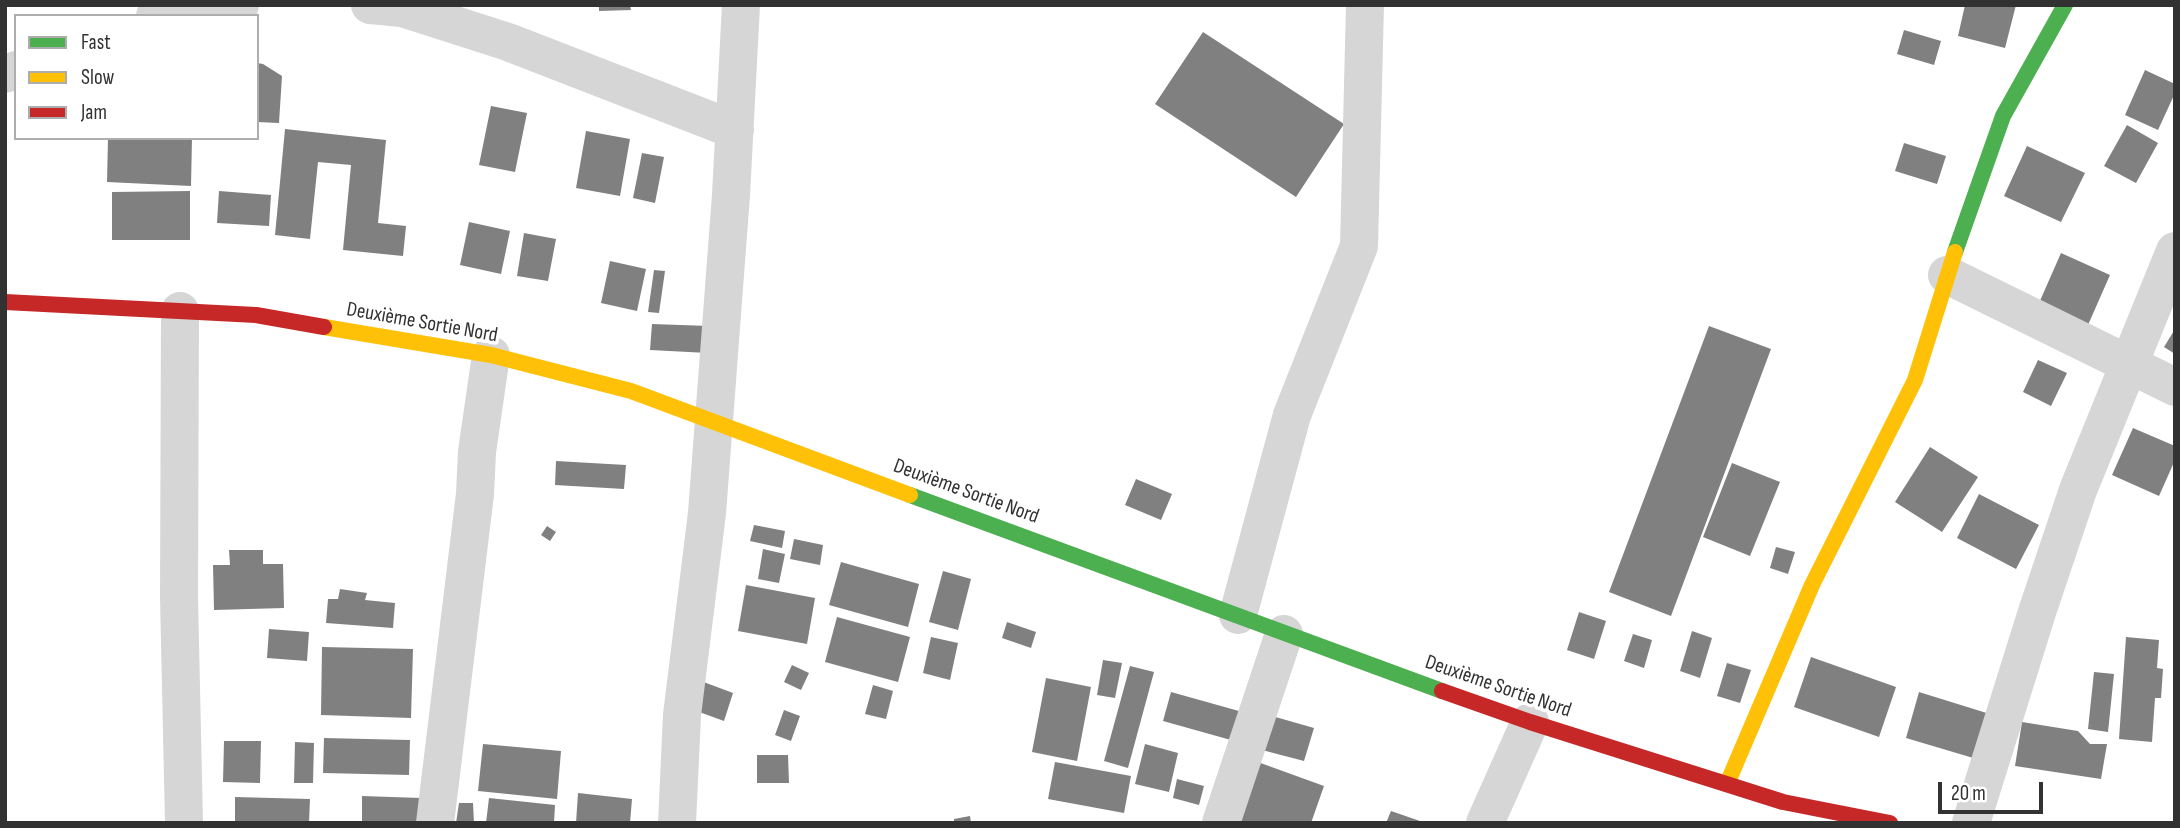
<!DOCTYPE html>
<html>
<head>
<meta charset="utf-8">
<style>
  body { margin:0 }
  #map { position:relative; width:2180px; height:828px; overflow:hidden; background:#fff; font-family:"Sofia Sans Condensed",sans-serif }
  canvas { display:block }
  .frame { position:absolute; inset:0; border:7px solid #323232; pointer-events:none }
  .legend { position:absolute; left:14px; top:14px; width:245px; height:126px; box-sizing:border-box; background:#fff; border:2px solid #adadad; margin:0; padding:9px 12px; list-style:none; font-size:21px; color:#323232 }
  .legend li { display:flex; align-items:center; gap:14px; height:35px }
  .legend b { width:35px; border:2px solid #adadad }
  .scale { position:absolute; left:1938px; top:782px; width:105px; height:32px; box-sizing:border-box; border:4px solid #323232; border-top:0; padding-left:9px; font-size:21px; line-height:24px; white-space:nowrap; color:#323232; -webkit-text-stroke:5px #fff; paint-order:stroke }
</style>
</head>
<body>
<div id="map">
<canvas width="2180" height="828"></canvas>
<div class="frame"></div>
<ul class="legend">
<li><b style="height:9px;background:#4caf50"></b>Fast</li>
<li><b style="height:9px;background:#ffc107"></b>Slow</li>
<li><b style="height:9px;background:#c62828"></b>Jam</li>
</ul>
<div class="scale">20 m</div>
</div>
<script>
const ctx = document.querySelector('canvas').getContext('2d');
ctx.lineJoin = 'round';
function fillPath(path, color) { ctx.fillStyle = color; ctx.fill(path, 'evenodd'); }
const toPath = rows => new Path2D(rows.map(r => 'M' + r).join(''));
function stroke(path, color, width, dash) { ctx.strokeStyle = color; ctx.lineWidth = width; ctx.lineCap = dash ? 'butt' : 'round'; ctx.setLineDash(dash || []); ctx.stroke(path); }
function drawText(font, color, halo, rows, align = 'center') {
  ctx.font = font + ' "Sofia Sans Condensed",sans-serif'; ctx.lineWidth = 7; ctx.setLineDash([]); ctx.textBaseline = 'middle'; ctx.strokeStyle = halo; ctx.fillStyle = color; for (const [text, x, y, turn = 0] of rows) {
    ctx.save(); ctx.translate(x, y); ctx.rotate((+turn || 0) * Math.PI / 180); ctx.textAlign = isNaN(turn) ? turn : align; if (halo) ctx.strokeText(text, 0, 0); ctx.fillText(text, 0, 0); ctx.restore();
  }
}
fillPath(toPath([
  [599,5,630,5,631,10,599,11],
  [1965,5,2016,5,2005,48,1958,36],
  [1904,30,1941,41,1934,65,1897,54],
  [1203,32,1344,124,1296,197,1155,104],
  [257,63,263,64,282,76,279,123,257,122],
  [2145,70,2175,84,2175,93,2158,130,2125,115],
  [491,106,527,113,515,172,479,165],
  [2127,125,2158,143,2136,183,2104,166],
  [285,129,386,140,378,223,406,226,403,256,343,250,351,165,318,162,310,239,275,235],
  [586,131,630,139,620,196,576,188],
  [108,138,192,138,191,186,107,182],
  [1904,143,1946,156,1937,184,1895,171],
  [2027,146,2085,173,2061,222,2004,196],
  [642,153,664,157,655,203,633,198],
  [190,191,190,240,112,240,112,192],
  [219,191,271,195,269,226,217,223],
  [469,222,510,231,501,274,460,265],
  [524,233,556,239,548,281,517,276],
  [2061,253,2110,275,2088,325,2039,303],
  [610,261,646,269,637,311,601,303],
  [654,270,665,271,659,313,648,312],
  [652,324,709,326,708,353,650,350],
  [1709,326,1771,349,1671,616,1609,592],
  [2175,329,2175,354,2164,347],
  [2038,360,2067,373,2051,406,2023,392],
  [2133,428,2175,446,2175,460,2159,496,2112,475],
  [1930,447,1978,477,1942,532,1895,502],
  [556,461,626,465,624,489,555,485],
  [1732,463,1780,482,1750,556,1703,537],
  [1136,479,1172,494,1161,520,1125,505],
  [1979,494,2039,525,2016,569,1957,538],
  [754,525,785,531,782,548,750,541],
  [547,526,556,532,550,541,541,535],
  [794,539,823,545,820,565,790,559],
  [1776,547,1795,552,1788,574,1770,568],
  [763,549,785,554,779,583,758,579],
  [229,550,263,550,263,564,283,564,284,608,214,610,213,565,230,565],
  [841,562,919,584,908,627,829,605],
  [943,571,971,579,958,630,929,622],
  [746,585,815,598,807,644,738,631],
  [340,589,367,593,365,600,395,603,393,628,326,623,328,599,338,599],
  [1579,612,1606,621,1594,659,1567,650],
  [837,617,910,637,898,682,825,662],
  [1007,622,1036,632,1031,648,1002,638],
  [269,629,309,632,307,661,267,658],
  [1692,631,1712,638,1700,678,1680,671],
  [1633,634,1652,640,1644,668,1624,661],
  [931,637,958,643,950,680,923,673],
  [2126,637,2159,640,2157,668,2163,669,2161,698,2155,698,2152,742,2119,739],
  [322,647,413,649,411,718,321,715],
  [1811,657,1896,687,1879,737,1794,707],
  [1103,660,1122,663,1115,698,1097,695],
  [1727,663,1751,670,1740,703,1717,696],
  [792,665,809,673,801,690,784,682],
  [1130,666,1154,672,1128,768,1104,761],
  [2094,672,2114,674,2108,732,2088,729],
  [1046,678,1091,687,1077,761,1032,752],
  [701,681,733,693,724,721,691,709],
  [873,685,893,691,886,719,865,714],
  [1171,692,1246,713,1238,742,1163,721],
  [1919,692,1993,715,1980,760,1906,738],
  [784,710,800,716,791,741,775,735],
  [1272,716,1314,728,1304,761,1262,750],
  [2022,722,2078,731,2090,744,2107,744,2101,779,2015,766],
  [324,738,410,740,409,775,323,773],
  [224,741,261,741,260,783,223,782],
  [295,742,314,743,313,783,294,783],
  [483,744,561,751,557,799,478,791],
  [1145,744,1178,753,1169,792,1135,784],
  [757,755,788,755,789,783,757,783],
  [1255,761,1324,786,1311,823,1233,823],
  [1055,762,1131,776,1124,813,1048,799],
  [1177,779,1204,786,1199,805,1173,798],
  [578,793,632,799,630,823,576,823],
  [362,796,421,798,421,823,362,823],
  [235,797,310,799,309,823,235,823],
  [489,798,555,805,554,823,486,823],
  [459,803,473,803,474,823,456,823],
  [1391,811,1423,822,1423,823,1386,823],
  [970,816,971,823,954,823,954,819]
]), '#808080');
stroke(toPath([
  [370,5,402,8,508,42,735,130],
  [155,16,169,11,240,5],
  [5,74,16,70],
  [1947,275,2175,387],
  [180,311,179,597,184,823],
  [1238,615,1292,415,1359,246,1365,5],
  [435,823,475,494,477,452,491,355],
  [677,823,682,715,707,513,731,195,741,5],
  [1221,823,1284,634],
  [1485,823,1530,722],
  [1971,823,2037,612,2078,490,2175,251]
]), '#d6d6d6', 38);
stroke(toPath([
  [1955,252,2003,116,2065,5],
  [910,495,1442,691]
]), '#4caf50', 16);
stroke(toPath([
  [324,327,491,355,631,391,910,495],
  [1727,784,1812,585,1915,380,1955,252]
]), '#ffc107', 16);
stroke(toPath([
  [5,302,256,315,324,327],
  [1442,691,1530,722,1783,802,1890,823]
]), '#c62828', 16);
drawText('21px', '#323232', '#fff', [
  ["Deuxième Sortie Nord",422,323,10],
  ["Deuxième Sortie Nord",966,492,20],
  ["Deuxième Sortie Nord",1498,687,19]
]);
</script>
</body>
</html>
